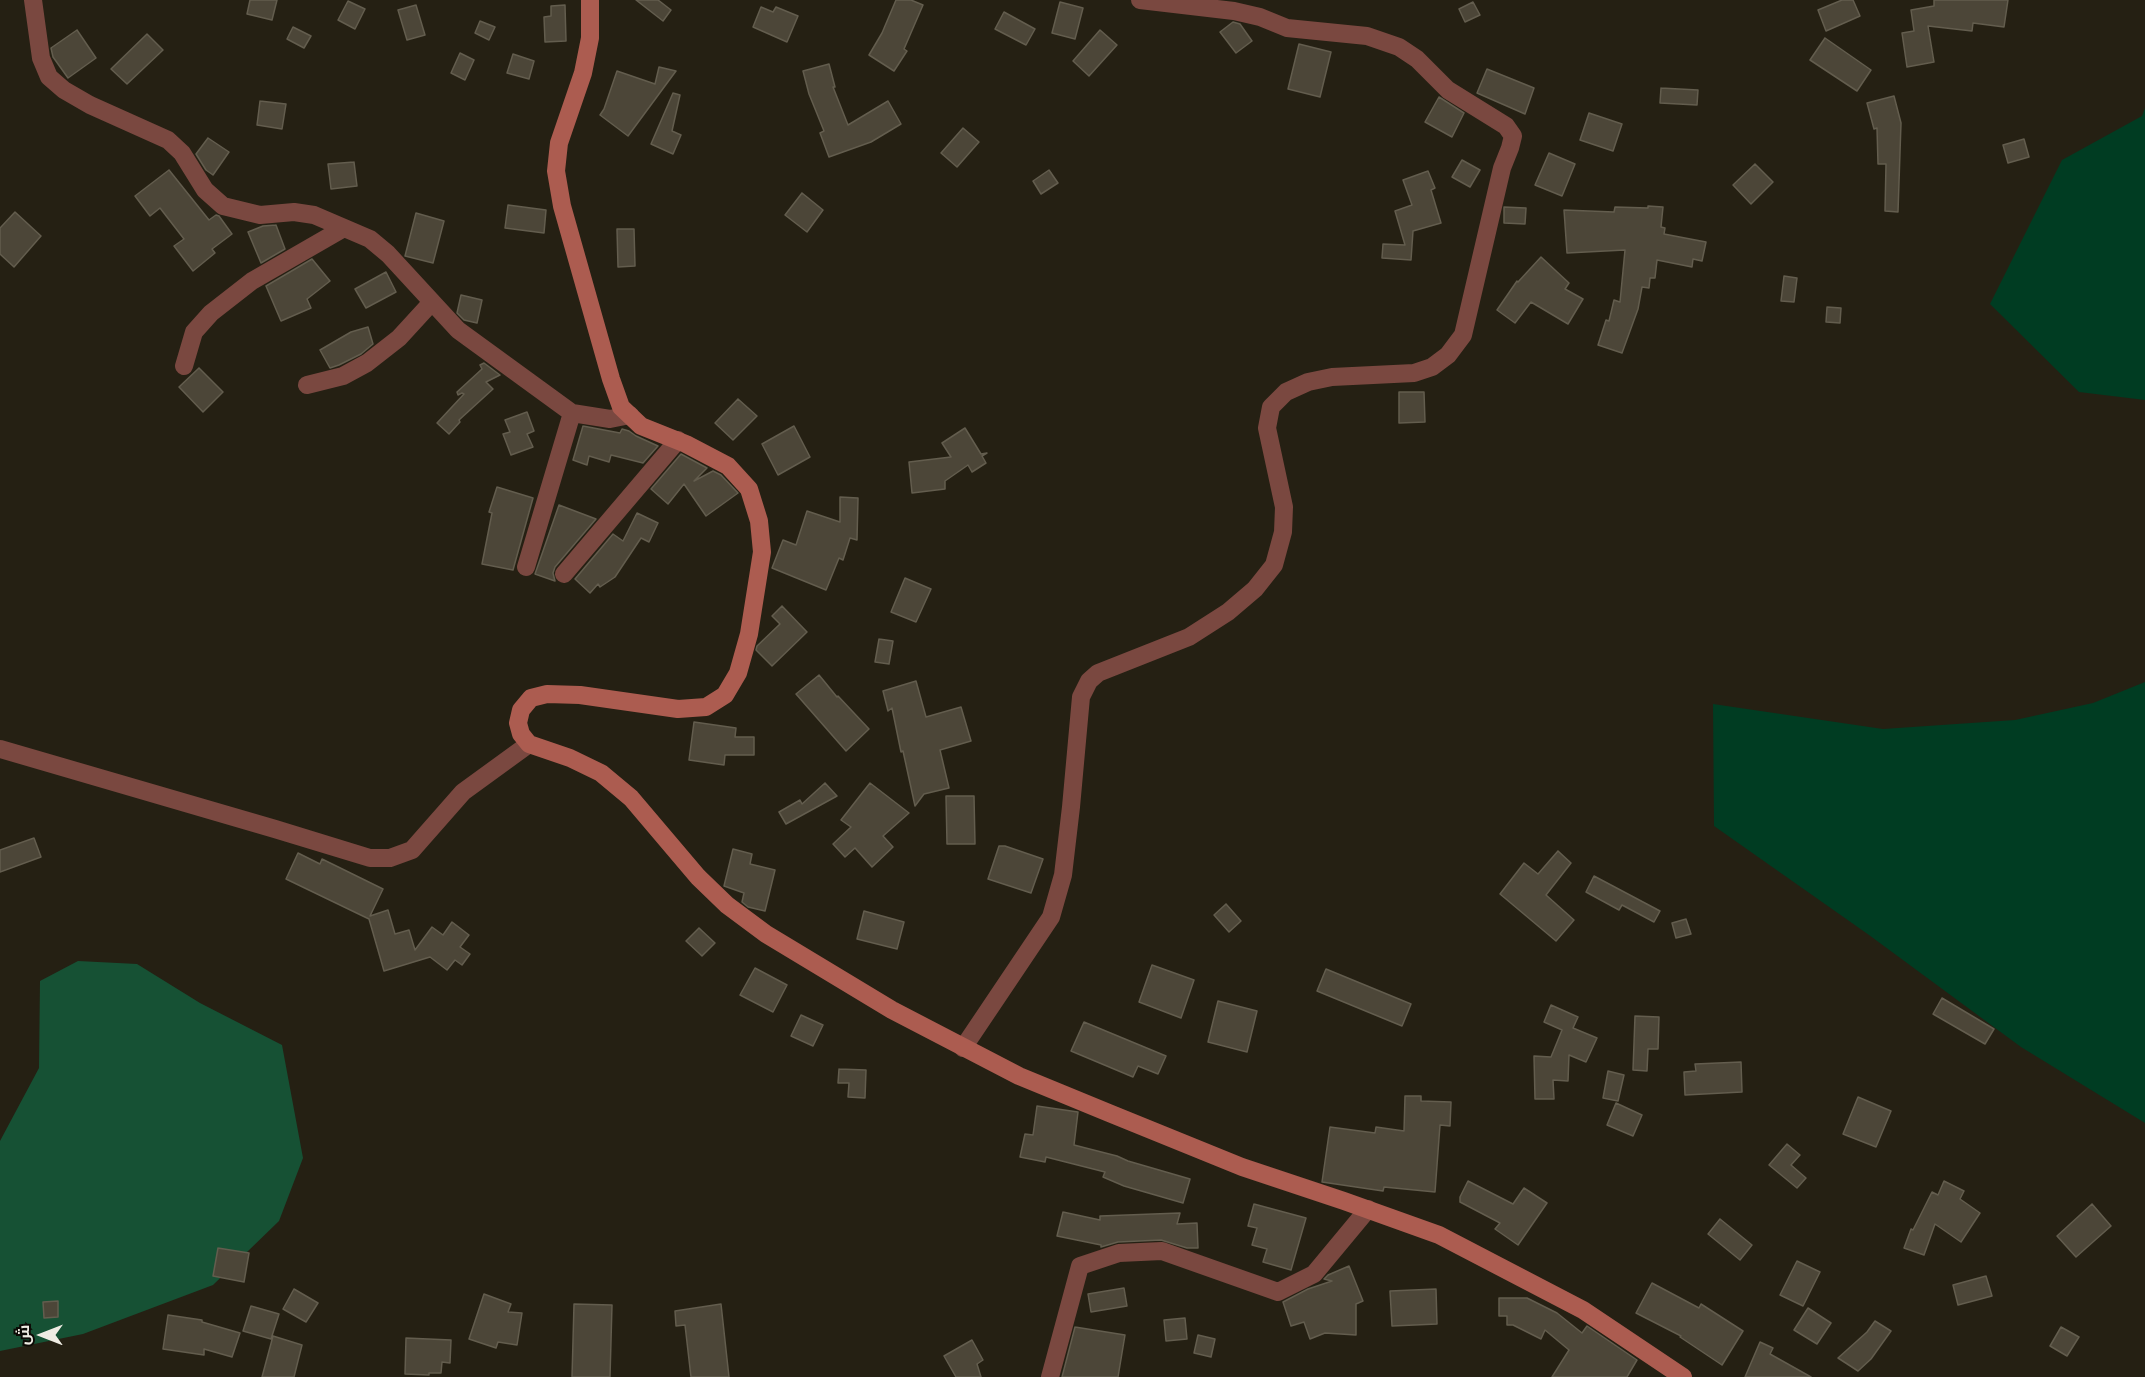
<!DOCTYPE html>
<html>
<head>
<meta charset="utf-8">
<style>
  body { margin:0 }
  #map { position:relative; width:2145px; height:1377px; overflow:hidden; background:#252013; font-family:Roboto,Cairo,sans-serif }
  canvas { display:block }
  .north { position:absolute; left:12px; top:1305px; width:60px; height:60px; -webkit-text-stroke:4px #0c0a05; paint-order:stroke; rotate:270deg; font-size:16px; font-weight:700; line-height:24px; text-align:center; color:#efece3 }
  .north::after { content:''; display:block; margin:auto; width:21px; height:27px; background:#efece3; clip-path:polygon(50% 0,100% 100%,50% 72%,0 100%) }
</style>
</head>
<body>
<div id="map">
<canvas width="2145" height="1377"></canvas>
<div class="north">ش</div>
</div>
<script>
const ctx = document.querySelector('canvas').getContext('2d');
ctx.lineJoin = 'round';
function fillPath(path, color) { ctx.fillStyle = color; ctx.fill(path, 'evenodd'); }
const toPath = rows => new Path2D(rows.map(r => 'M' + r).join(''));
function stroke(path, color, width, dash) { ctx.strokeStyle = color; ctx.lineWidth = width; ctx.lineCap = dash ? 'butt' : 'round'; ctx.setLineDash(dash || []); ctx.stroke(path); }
fillPath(toPath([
  [2145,108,2145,400,2079,392,1990,304,2062,160,2142,116],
  [2145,682,2145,1123,2021,1047,1869,935,1714,826,1713,704,1883,729,2015,720,2093,703]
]), '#003c22');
fillPath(toPath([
  [78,961,137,964,200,1003,282,1045,303,1158,279,1221,213,1285,83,1334,0,1351,0,1141,39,1068,40,981]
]), '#165134');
const building = toPath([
  [250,0,277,0,272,20,247,14,250,0],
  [636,0,658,0,671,10,663,21,636,0],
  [896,0,911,0,923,5,904,49,907,51,894,71,869,55,882,33,896,0],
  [1842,0,1853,0,1860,16,1826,31,1818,10,1842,0],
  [1934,0,2008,0,2004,27,1973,23,1972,31,1928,26,1934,62,1907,67,1902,33,1914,31,1911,10,1934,6,1934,0],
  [348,1,365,9,355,29,338,20,348,1],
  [1060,2,1083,8,1075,39,1052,33,1060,2],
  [1473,2,1480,15,1465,22,1459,9,1473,2],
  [416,5,425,35,407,40,398,10,416,5],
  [565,5,566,41,545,42,544,17,551,16,551,6,565,5],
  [761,7,773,12,776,7,798,16,787,42,753,27,761,7],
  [1004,12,1035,29,1026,45,995,29,1004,12],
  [480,21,495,27,489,40,475,33,480,21],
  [1233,22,1240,24,1252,41,1236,53,1220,32,1233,22],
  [293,27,311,36,304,48,287,39,293,27],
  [77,30,96,58,68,78,53,57,51,48,77,30],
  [1100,30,1117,45,1089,76,1073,61,1100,30],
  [147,34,163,50,127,84,111,69,147,34],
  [1825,38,1871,70,1857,91,1810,60,1825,38],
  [1299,44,1331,52,1320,97,1288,89,1299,44],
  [460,53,474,60,465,80,451,73,460,53],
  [513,54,534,61,529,79,507,73,513,54],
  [829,64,835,87,833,87,848,125,888,101,901,124,871,142,829,157,820,133,824,131,809,94,803,71,829,64],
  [659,67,676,71,628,136,600,115,604,109,617,71,655,84,659,67],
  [1487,69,1534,88,1525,114,1477,93,1487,69],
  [1661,88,1698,90,1697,105,1660,103,1661,88],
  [673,93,680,95,672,131,681,135,673,154,651,144,673,93],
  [1894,96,1901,123,1898,212,1885,211,1886,164,1878,164,1877,128,1874,129,1867,103,1894,96],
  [1439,97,1464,113,1452,137,1425,122,1439,97],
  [260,101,286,104,282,129,257,125,260,101],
  [1589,113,1622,124,1613,151,1580,140,1589,113],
  [963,128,979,142,957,167,941,153,963,128],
  [208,138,229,152,213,175,206,170,196,154,208,138],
  [2024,139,2029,157,2008,163,2003,145,2024,139],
  [1549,153,1575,164,1562,196,1535,185,1549,153],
  [1462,160,1480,170,1470,187,1452,177,1462,160],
  [354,162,357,186,331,189,328,164,354,162],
  [1755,164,1773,182,1751,204,1733,185,1755,164],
  [169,170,209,220,216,215,219,216,232,234,212,249,215,253,193,271,174,246,184,239,160,208,150,216,135,196,169,170],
  [1049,170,1058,183,1041,194,1033,181,1049,170],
  [1428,171,1435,188,1431,190,1441,223,1413,231,1411,260,1382,258,1383,244,1405,245,1395,211,1412,205,1403,180,1428,171],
  [802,193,823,210,807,232,785,215,802,193],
  [508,205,546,210,544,233,505,228,508,205],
  [1648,206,1663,207,1661,227,1665,228,1664,234,1706,242,1702,261,1693,259,1692,267,1657,260,1655,278,1650,278,1649,288,1642,287,1638,309,1622,353,1598,345,1606,320,1609,321,1614,300,1620,302,1625,250,1567,253,1564,210,1614,212,1615,207,1648,208,1648,206],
  [1504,207,1526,208,1525,224,1504,223,1504,207],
  [15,212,41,236,14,267,0,254,0,228,15,212],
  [416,213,444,221,433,263,405,256,416,213],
  [276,225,285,249,261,263,248,232,263,226,276,225],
  [617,229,634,229,635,266,618,267,617,229],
  [1541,257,1569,283,1565,289,1583,299,1568,324,1531,302,1515,323,1497,310,1517,281,1518,282,1541,257],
  [312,259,330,281,307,299,311,308,281,321,266,286,312,259],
  [386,272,396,292,366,308,355,289,386,272],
  [1784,276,1797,278,1794,302,1781,301,1784,276],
  [461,295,482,300,477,323,464,320,457,313,461,295],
  [1827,307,1841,308,1840,323,1826,322,1827,307],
  [368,327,373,344,361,354,339,365,330,368,320,350,351,332,368,327],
  [484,363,500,375,486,382,493,389,459,420,460,422,449,434,437,423,464,394,462,393,458,395,457,392,482,369,480,365,484,363],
  [199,368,223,392,203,412,179,387,199,368],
  [1399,392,1424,392,1425,422,1399,423,1399,392],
  [738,399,757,416,733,440,715,423,738,399],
  [527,412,534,431,527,434,533,447,511,455,503,434,510,432,505,420,527,412],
  [583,426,620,433,622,429,629,431,636,436,658,446,643,463,611,455,609,462,589,456,587,465,573,460,583,426],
  [794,426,810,457,778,475,762,444,794,426],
  [965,428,981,454,987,453,982,456,986,463,972,472,968,465,945,481,945,489,912,493,909,462,951,457,942,443,965,428],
  [681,454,707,468,694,481,713,471,721,475,738,493,706,516,684,484,668,504,651,489,681,454],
  [497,487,533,498,513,570,482,564,492,513,489,512,497,487],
  [840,497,858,498,857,540,850,538,843,560,839,558,826,590,772,568,783,540,796,545,807,511,840,522,840,497],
  [559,505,596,519,555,567,553,573,555,581,535,574,559,505],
  [637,513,658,523,649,542,641,538,615,577,600,587,598,584,590,593,575,579,613,534,623,541,637,513],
  [905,578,931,589,916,622,891,612,905,578],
  [782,606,807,632,772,666,756,650,757,646,780,624,772,616,782,606],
  [879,639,893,641,889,664,875,662,879,639],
  [819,675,837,697,838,696,869,729,846,751,796,694,819,675],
  [916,681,926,717,961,707,971,741,940,750,949,788,924,794,915,806,903,751,901,752,892,708,888,711,883,691,916,681],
  [694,722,736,728,735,737,754,737,754,755,725,755,724,765,689,760,694,722],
  [825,783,837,796,786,824,779,812,800,800,802,804,825,783],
  [870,783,909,813,883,836,893,847,872,867,855,848,845,857,833,844,851,827,841,820,870,783],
  [946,796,974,796,975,844,947,844,946,796],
  [34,838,41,857,0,872,0,850,34,838],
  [999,846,1005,846,1043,859,1031,893,988,879,999,846],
  [733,849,752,854,750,864,775,870,765,911,748,907,742,902,744,893,724,886,733,849],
  [1558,851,1571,863,1546,895,1574,920,1556,941,1500,894,1524,863,1538,874,1558,851],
  [298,853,320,864,322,859,383,889,370,916,388,910,395,934,409,930,415,950,432,927,443,935,452,922,469,935,460,947,470,954,462,965,455,960,447,970,430,957,384,971,369,919,286,879,298,853],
  [1594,876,1660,911,1654,922,1622,905,1619,910,1586,892,1594,876],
  [1226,904,1241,921,1229,932,1214,915,1226,904],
  [864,911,904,922,897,949,857,939,864,911],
  [1686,919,1691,934,1676,938,1672,923,1686,919],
  [699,928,715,943,702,956,686,941,699,928],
  [1152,965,1194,980,1181,1018,1139,1002,1152,965],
  [755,968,787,985,773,1012,740,995,755,968],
  [1326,969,1411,1004,1402,1026,1317,991,1326,969],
  [1942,998,1994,1029,1985,1044,1933,1014,1942,998],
  [1218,1001,1257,1011,1247,1052,1208,1042,1218,1001],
  [1551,1005,1578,1017,1573,1028,1597,1038,1586,1062,1569,1055,1568,1081,1553,1080,1554,1099,1535,1099,1534,1056,1551,1057,1562,1030,1544,1022,1551,1005],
  [801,1015,823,1025,813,1046,791,1036,801,1015],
  [1635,1016,1659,1017,1658,1049,1648,1049,1647,1071,1633,1070,1635,1016],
  [1084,1022,1166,1056,1158,1074,1138,1066,1133,1077,1071,1051,1084,1022],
  [1741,1062,1742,1092,1685,1095,1684,1072,1696,1071,1695,1064,1741,1062],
  [839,1069,866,1070,865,1098,848,1097,849,1083,838,1083,839,1069],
  [1608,1071,1624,1075,1618,1101,1603,1098,1608,1071],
  [1405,1096,1421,1096,1421,1101,1451,1102,1450,1126,1440,1125,1435,1192,1384,1187,1383,1191,1322,1182,1330,1127,1375,1133,1376,1127,1404,1131,1405,1096],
  [1858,1097,1891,1111,1876,1147,1843,1134,1858,1097],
  [1616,1103,1642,1115,1633,1136,1607,1125,1616,1103],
  [1037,1106,1078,1112,1074,1145,1117,1156,1128,1161,1190,1179,1183,1203,1124,1186,1103,1177,1105,1172,1046,1157,1045,1162,1020,1157,1025,1134,1033,1135,1037,1106],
  [1787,1144,1800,1155,1791,1165,1806,1178,1797,1188,1769,1165,1787,1144],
  [1468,1181,1513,1204,1524,1188,1547,1203,1518,1245,1495,1229,1500,1223,1460,1202,1460,1197,1468,1181],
  [1944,1181,1964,1191,1960,1199,1980,1213,1961,1242,1935,1224,1924,1255,1904,1248,1911,1229,1913,1230,1932,1192,1938,1195,1944,1181],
  [1254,1204,1306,1218,1291,1270,1263,1262,1267,1249,1252,1245,1257,1228,1248,1226,1254,1204],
  [2092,1204,2111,1226,2076,1257,2057,1236,2092,1204],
  [1063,1212,1100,1220,1100,1216,1180,1213,1177,1224,1197,1223,1198,1248,1187,1248,1161,1240,1118,1242,1101,1247,1101,1245,1057,1236,1063,1212],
  [1720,1219,1752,1245,1740,1260,1708,1234,1720,1219],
  [218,1248,249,1253,244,1282,213,1276,218,1248],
  [1797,1261,1820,1272,1803,1306,1780,1295,1797,1261],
  [1349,1266,1363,1301,1356,1304,1356,1335,1325,1333,1310,1339,1304,1322,1291,1326,1283,1302,1308,1289,1332,1281,1324,1279,1328,1275,1349,1266],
  [1986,1276,1992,1296,1958,1305,1953,1285,1986,1276],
  [1652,1283,1699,1308,1701,1304,1743,1331,1722,1365,1680,1337,1681,1336,1636,1313,1652,1283],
  [1124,1288,1127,1306,1091,1312,1088,1294,1124,1288],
  [294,1289,318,1303,306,1322,283,1309,294,1289],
  [1436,1289,1437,1324,1392,1326,1390,1291,1436,1289],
  [484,1294,511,1304,508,1312,522,1313,517,1345,498,1342,496,1348,469,1339,484,1294],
  [1499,1298,1527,1298,1557,1313,1582,1333,1587,1326,1637,1360,1627,1377,1552,1377,1569,1350,1545,1330,1541,1339,1513,1325,1507,1325,1507,1316,1499,1316,1499,1298],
  [58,1301,58,1317,44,1318,43,1302,58,1301],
  [574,1304,612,1305,610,1377,572,1377,574,1304],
  [721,1304,729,1377,691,1377,685,1325,676,1326,675,1311,721,1304],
  [251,1306,279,1314,271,1339,243,1331,251,1306],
  [1808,1308,1831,1323,1817,1344,1794,1330,1808,1308],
  [168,1315,202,1320,202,1322,240,1333,232,1357,204,1349,204,1355,163,1349,168,1315],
  [1185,1318,1187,1339,1166,1341,1164,1320,1185,1318],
  [1875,1321,1891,1331,1871,1359,1858,1371,1838,1358,1867,1332,1875,1321],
  [1075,1327,1125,1335,1118,1377,1062,1377,1075,1327],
  [2061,1327,2079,1337,2067,1356,2050,1346,2061,1327],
  [1198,1335,1215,1339,1211,1357,1194,1353,1198,1335],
  [273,1336,302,1345,294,1377,262,1377,273,1336],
  [406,1338,451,1340,450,1363,442,1362,441,1373,429,1373,429,1375,405,1374,406,1338],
  [972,1340,983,1360,977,1364,981,1377,956,1377,944,1356,972,1340],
  [1760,1342,1773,1348,1770,1354,1811,1377,1745,1377,1760,1342]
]);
fillPath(building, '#4c4638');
stroke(building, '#635d4e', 1.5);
stroke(toPath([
  [33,0,41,58,49,77,64,90,90,105,168,140,182,153,205,190,223,206,260,215,294,212,314,215,370,239,388,254,458,330,572,413,610,419,630,415],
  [184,366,194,332,211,313,252,281,344,228],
  [307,385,343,376,367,363,399,338,432,302],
  [526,567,572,413],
  [564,574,678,440],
  [0,749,275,829,370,858,390,858,412,850,463,792,529,744],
  [963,1048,1051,917,1063,875,1071,807,1081,697,1089,681,1098,673,1189,637,1228,612,1255,589,1274,565,1283,532,1284,507,1267,428,1271,407,1286,392,1308,382,1332,377,1414,373,1432,367,1448,355,1463,335,1502,168,1510,148,1513,136,1506,126,1448,90,1417,59,1399,47,1367,36,1287,28,1260,17,1234,11,1140,0],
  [1050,1377,1080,1266,1119,1253,1162,1251,1278,1292,1314,1274,1368,1209]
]), '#7a4840', 18);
stroke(toPath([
  [590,0,590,38,583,73,559,143,556,171,562,206,611,379,621,407,641,426,686,444,728,466,749,489,759,521,762,552,749,634,738,673,725,695,706,707,678,709,580,695,547,694,531,698,521,710,518,723,521,734,529,744,570,758,601,773,631,798,698,877,727,905,766,934,892,1010,1019,1076,1109,1113,1242,1167,1344,1201,1439,1235,1583,1310,1683,1377]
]), '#ac5c50', 18);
</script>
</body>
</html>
